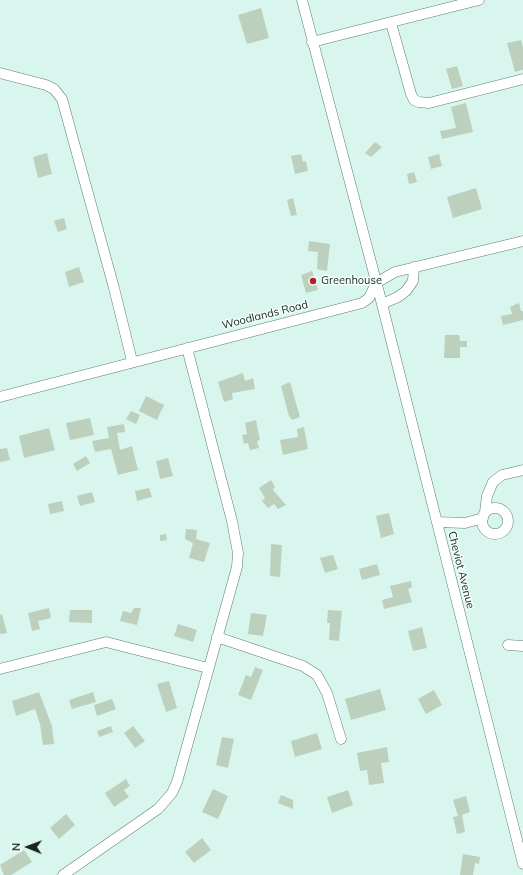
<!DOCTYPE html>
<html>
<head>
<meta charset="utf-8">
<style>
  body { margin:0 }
  #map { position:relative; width:523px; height:875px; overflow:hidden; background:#d8f6ee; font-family:Mulish,sans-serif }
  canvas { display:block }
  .north { position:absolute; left:8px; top:827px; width:40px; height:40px; -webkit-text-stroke:3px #f3fffb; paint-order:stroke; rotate:271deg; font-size:11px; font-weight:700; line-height:16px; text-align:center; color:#1b2623 }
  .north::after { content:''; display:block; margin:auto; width:14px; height:18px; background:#1b2623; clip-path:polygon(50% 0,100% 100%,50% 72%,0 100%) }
</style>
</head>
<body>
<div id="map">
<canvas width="523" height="875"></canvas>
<div class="north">N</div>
</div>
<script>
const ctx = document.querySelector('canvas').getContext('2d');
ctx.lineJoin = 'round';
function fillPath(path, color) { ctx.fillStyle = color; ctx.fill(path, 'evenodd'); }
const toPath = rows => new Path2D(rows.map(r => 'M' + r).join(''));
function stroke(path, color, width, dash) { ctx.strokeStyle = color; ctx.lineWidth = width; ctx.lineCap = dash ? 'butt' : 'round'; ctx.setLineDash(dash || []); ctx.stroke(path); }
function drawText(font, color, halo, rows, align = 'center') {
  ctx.font = font + ' Mulish,sans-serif'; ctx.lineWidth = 3; ctx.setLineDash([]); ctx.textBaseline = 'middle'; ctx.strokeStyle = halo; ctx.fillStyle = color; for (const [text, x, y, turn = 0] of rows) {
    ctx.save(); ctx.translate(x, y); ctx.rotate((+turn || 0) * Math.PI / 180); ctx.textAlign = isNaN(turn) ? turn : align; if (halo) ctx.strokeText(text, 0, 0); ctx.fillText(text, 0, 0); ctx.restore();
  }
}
fillPath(toPath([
  [261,8,269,38,247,44,238,15],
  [521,40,523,48,523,70,515,72,507,43],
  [457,66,463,86,452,89,446,69],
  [466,103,473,132,442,139,440,131,456,128,451,107],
  [375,142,382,147,371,157,365,153],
  [47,153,52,174,38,178,33,157],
  [301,154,303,162,306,161,308,171,295,174,291,156],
  [439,154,442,166,431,169,428,157],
  [414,172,417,182,409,184,407,174],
  [476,188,482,209,453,218,447,197],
  [293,198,297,215,291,216,287,200],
  [64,218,67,229,58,232,54,221],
  [309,241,330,244,327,271,317,269,318,252,308,251],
  [79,267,84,282,69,287,65,272],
  [312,271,318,290,306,293,301,275],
  [519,303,521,311,523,311,523,320,503,325,501,316,512,314,510,307],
  [445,335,459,335,460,341,467,341,467,347,460,347,460,358,444,358],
  [243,373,245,381,253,378,255,389,232,393,233,399,224,402,218,382],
  [290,382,300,417,292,420,289,416,281,386],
  [146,396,164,405,157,420,139,411],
  [131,411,140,415,136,424,126,419],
  [90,418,94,435,70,440,66,423],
  [256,420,260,440,257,441,259,448,250,450,248,443,244,444,242,435,247,434,245,423],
  [124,424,125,432,117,433,120,450,132,446,138,470,118,475,111,449,95,452,92,441,109,438,107,427],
  [304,427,308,449,283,455,280,440,298,437,297,429],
  [49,428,55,450,24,458,19,436],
  [7,448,10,460,0,462,0,449],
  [86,456,90,463,77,471,73,464],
  [168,458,173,476,160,479,156,461],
  [271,480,275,487,273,490,286,505,278,509,274,504,268,508,262,501,265,498,259,488],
  [149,488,152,497,137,501,135,491],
  [92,492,95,502,80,506,77,496],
  [62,501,64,511,50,514,48,504],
  [389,513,394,534,381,538,376,516],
  [186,529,197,530,196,539,210,543,204,562,189,558,193,543,185,539],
  [166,534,167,540,160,541,160,535],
  [271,544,282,545,280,577,270,576],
  [333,555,338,569,325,573,320,558],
  [377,564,380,575,362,580,359,569],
  [411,581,412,587,408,589,412,602,384,609,382,600,393,597,390,586],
  [49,608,51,618,38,621,40,629,32,631,28,613],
  [134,608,141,608,137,625,120,621,123,611,131,613],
  [70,610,92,610,92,623,69,622],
  [328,610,342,611,339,641,329,640,330,623,327,623],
  [251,613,267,615,263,636,248,634],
  [2,614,7,633,0,634,0,615],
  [178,624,197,630,193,642,174,636],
  [422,627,427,648,413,651,408,631],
  [255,667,263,670,251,700,238,695,246,675,251,677],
  [169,681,177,708,166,712,157,684],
  [380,689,386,710,351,720,345,699],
  [434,690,442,705,426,714,418,699],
  [39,692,52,726,54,744,43,745,40,724,35,709,16,716,12,701],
  [93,692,96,702,72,709,69,700],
  [112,699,116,709,97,716,94,705],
  [111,726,113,732,99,737,97,731],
  [133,726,145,741,135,748,124,733],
  [317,733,322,749,295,757,291,741],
  [222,737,234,739,228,768,216,765],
  [387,747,389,762,381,763,384,783,369,785,367,770,360,771,357,753],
  [126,779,130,786,124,790,129,797,114,807,105,793],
  [213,789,228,796,218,819,202,812],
  [348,790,353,805,332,813,327,797],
  [281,795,293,800,293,809,278,803],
  [466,796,470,812,462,815,465,832,457,834,453,817,458,816,453,800],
  [66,814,75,825,59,839,50,828],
  [202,838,211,850,194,863,185,852],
  [24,850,32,862,11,875,4,875,0,865],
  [463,854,480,857,479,864,475,863,473,875,460,875]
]), '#bdd0bd');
const minor = toPath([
  [302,0,382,304,523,864],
  [391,23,411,94,414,100,419,102,429,103,523,79],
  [312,42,479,0],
  [0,73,46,85,54,89,62,99,114,288,132,361],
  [382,304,398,297,406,291,413,281,414,267],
  [0,397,362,303,369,298,376,283,395,272,523,241],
  '482 521a13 13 0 1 1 26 0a13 13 0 1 1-26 0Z',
  [485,512,487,496,493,482,502,475,523,470],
  [437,522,465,523,483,518],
  [217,637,303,666,317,675,327,693,341,739],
  [508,645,523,646],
  [0,669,106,642,208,668],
  [63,875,158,809,172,793,177,782,237,567,238,553,232,521,187,348]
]);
stroke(minor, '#627d76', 11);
stroke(minor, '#fff', 10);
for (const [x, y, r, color] of [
  [313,281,4,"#b01e2f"]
]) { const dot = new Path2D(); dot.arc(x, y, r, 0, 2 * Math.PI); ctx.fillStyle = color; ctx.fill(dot); stroke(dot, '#f3fffb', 1.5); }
drawText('11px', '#1b2623', '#f3fffb', [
  ["Greenhouse",321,281]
], 'left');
drawText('11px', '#1b2623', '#f3fffb', [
  ["Woodlands Road",265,315,-14],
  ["Cheviot Avenue",461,570,76]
]);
</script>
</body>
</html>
